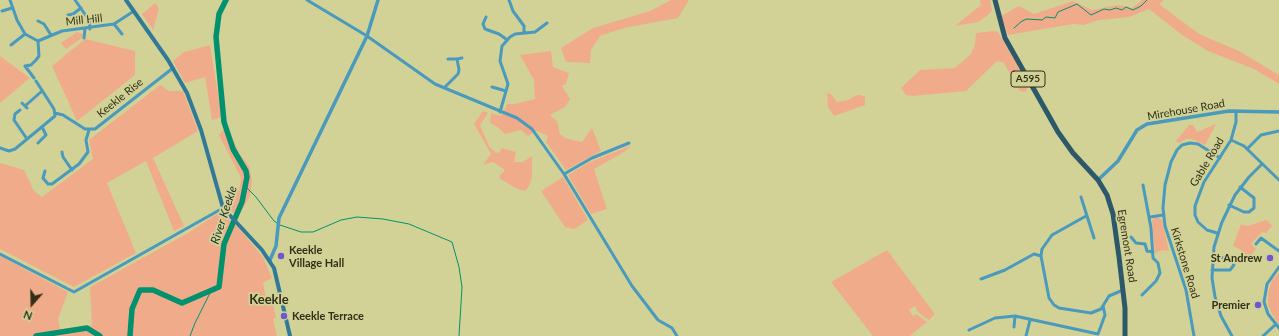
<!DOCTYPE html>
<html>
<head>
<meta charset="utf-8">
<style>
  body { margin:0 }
  #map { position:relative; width:1279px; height:336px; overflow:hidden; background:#d2d297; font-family:Lato,sans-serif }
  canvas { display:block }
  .north { position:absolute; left:12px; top:284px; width:40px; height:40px; -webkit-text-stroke:3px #d2d297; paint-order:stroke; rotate:200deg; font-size:11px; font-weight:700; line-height:16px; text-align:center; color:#303018 }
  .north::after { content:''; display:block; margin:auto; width:14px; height:18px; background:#303018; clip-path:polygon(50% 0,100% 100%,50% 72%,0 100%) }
</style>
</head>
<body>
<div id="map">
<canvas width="1279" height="336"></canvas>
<div class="north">N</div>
</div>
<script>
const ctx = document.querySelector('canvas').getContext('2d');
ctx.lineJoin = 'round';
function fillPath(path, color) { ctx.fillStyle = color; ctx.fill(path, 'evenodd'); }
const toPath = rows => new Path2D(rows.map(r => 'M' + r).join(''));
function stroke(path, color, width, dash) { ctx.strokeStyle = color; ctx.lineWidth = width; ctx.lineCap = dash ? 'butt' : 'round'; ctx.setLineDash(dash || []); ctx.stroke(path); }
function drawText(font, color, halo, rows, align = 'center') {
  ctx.font = font + ' Lato,sans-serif'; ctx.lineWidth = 3.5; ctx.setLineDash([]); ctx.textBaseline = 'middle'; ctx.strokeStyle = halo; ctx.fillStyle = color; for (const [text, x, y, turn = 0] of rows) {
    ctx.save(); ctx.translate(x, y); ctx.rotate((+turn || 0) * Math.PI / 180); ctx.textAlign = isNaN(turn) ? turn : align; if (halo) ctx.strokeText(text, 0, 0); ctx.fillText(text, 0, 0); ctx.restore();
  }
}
fillPath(toPath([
  [671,0,689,0,678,18,624,28,600,36,591,50,590,63,566,62,561,48,593,28,650,11],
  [980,0,990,0,992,10,988,15,978,22,955,26,981,5],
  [1142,0,1164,0,1159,4,1199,34,1239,51,1279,75,1279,84,1254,69,1208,51,1182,35,1149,9,1129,17,1099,20,1084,25,1073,24,1008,35,1001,16,1019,6,1034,14,1073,1,1092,10,1118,5,1132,8],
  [155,3,159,8,153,30,142,14],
  [993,31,998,32,1015,61,1028,86,1026,92,1020,91,1004,63,997,61,966,91,912,96,906,95,901,88,920,70,955,68,971,54,975,44,976,33],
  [77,32,83,34,82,38,66,49,61,43],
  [85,39,135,51,135,75,77,121,52,66],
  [210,45,222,117,212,120,205,77,185,83,173,61,184,52],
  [551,51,553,67,569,73,566,84,562,86,570,99,565,107,550,115,557,121,560,134,565,138,582,142,592,128,601,151,566,170,546,142,548,136,536,131,528,136,521,130,505,134,499,128,490,123,491,113,500,116,504,112,507,104,514,104,535,99,534,80,520,55],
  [0,56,30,78,0,103],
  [160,85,169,91,183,91,198,131,153,158,184,226,174,231,146,161,107,183,136,253,74,287,0,249,0,163,24,170,34,191,42,197,93,159,89,140],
  [827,93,831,94,837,102,848,100,857,95,861,95,865,97,865,105,834,116,828,107],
  [483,111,488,113,480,125,489,146,496,153,500,152,502,148,516,152,514,162,523,162,532,156,532,177,529,186,525,191,517,189,502,180,499,177,505,170,493,162,483,165,491,154,474,124],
  [1216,124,1205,145,1192,139,1186,139,1179,143,1176,141,1189,125,1193,125,1197,132],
  [227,125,239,153,249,166,252,181,250,196,238,217,231,211,227,204,239,190,241,178,219,135],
  [632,145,624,152,594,169,607,209,591,214,568,175,588,163],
  [563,177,588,220,574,229,565,227,541,191],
  [217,214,224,215,235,224,263,257,272,278,263,283,266,298,272,297,276,318,273,319,277,336,0,336,0,256,68,292,58,319,60,329,92,325,90,287,188,233],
  [1155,217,1158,217,1162,220,1169,251,1162,250,1155,253,1152,221],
  [1267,220,1272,226,1266,233,1262,232,1251,244,1256,249,1251,255,1241,256,1241,250,1233,246,1241,224,1247,226],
  [887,250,935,314,929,320,918,312,915,306,909,310,913,316,916,314,927,322,910,336,873,336,831,282],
  [1279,273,1279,324,1272,314,1268,305,1268,293,1272,280]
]), '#f0ac8a');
stroke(toPath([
  [1014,28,1022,21,1027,19,1042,20,1046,17,1055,18,1058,12,1077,4,1091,15,1104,9,1110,10,1116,8,1122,10,1126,7,1133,10,1141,6,1147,0],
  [245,186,256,197,274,221,277,223],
  [280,225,301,232,313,232,341,220,357,217,383,219,409,224,452,242,459,267,462,287,459,336],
  [190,336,195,323,211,291]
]), '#01916e', 1);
stroke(toPath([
  [36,336,87,328,100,336],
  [130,336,132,309,140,290,153,290,182,303,219,287,224,244,242,202,247,177,246,171,233,149,224,122,216,37,219,14,226,0]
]), '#01916e', 5.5);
stroke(toPath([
  [10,0,17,20,25,34,38,41,62,31,114,24,134,11],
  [75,0,89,20,90,29],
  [307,0,367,36,435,84,517,118,532,129,564,174,632,286,658,320,672,328,677,336],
  [509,0,513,11,524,26,524,33],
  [2,11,12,8],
  [68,15,73,14,81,8],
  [486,17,483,24,485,29,499,34,506,39],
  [38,21,44,24,51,35],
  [114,24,122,34],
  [84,38,85,29],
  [11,45,25,34],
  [448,59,457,59,462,58],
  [34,78,25,66,31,65,36,60,39,56,38,41],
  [492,87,506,91],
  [444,88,458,74,459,70,457,59],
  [22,103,27,108],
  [25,106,42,91],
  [20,110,15,114,14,120,27,139],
  [500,112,508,84,500,61,502,46,510,37,515,34,535,32,547,23],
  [55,113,63,115,85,129,95,129,173,68],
  [1231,140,1244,146,1279,180],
  [38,143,46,135,42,127],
  [0,148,9,151,15,149,55,116,54,109,36,81],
  [1247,149,1261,135,1279,131],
  [62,152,63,157,72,170],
  [45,171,43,178,48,184,52,184,79,164,88,152,86,140,89,130],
  [564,174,592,158,629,143],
  [1081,197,1094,238],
  [1229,205,1244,212,1249,212,1254,208,1254,198,1240,187],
  [1086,216,1052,235,1042,249,1041,256,1049,298,1054,305,1059,308,1091,313,1101,309,1109,296,1123,290],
  [1150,217,1163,215],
  [1217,233,1207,230,1198,222,1195,215,1195,206,1204,182,1231,140,1236,122,1236,111],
  [1131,237,1136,243,1145,244,1147,251,1153,252],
  [1256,244,1261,238,1279,251],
  [0,254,74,292,223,208],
  [1279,267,1267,284,1264,302,1268,314,1279,328],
  [1212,270,1230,270,1234,265,1231,260,1213,255],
  [981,279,1005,270,1034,254,1041,256],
  [1142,295,1156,281,1160,273,1158,263,1153,258,1151,228,1143,185],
  [1014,327,1015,316],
  [969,330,995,318,1015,316,1098,334],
  [1098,334,1105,315,1103,306],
  [1026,336,1030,320],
  [1194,336,1186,290,1165,226,1163,208,1165,185,1171,162,1177,150,1182,145,1190,143,1198,144,1220,158],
  [1232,336,1221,316,1215,297,1212,278,1214,247,1222,222,1235,195,1249,177,1262,164],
  [1263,336,1275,325]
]), '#499abc', 3);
stroke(toPath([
  [1098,180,1118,161,1137,130,1147,124,1229,111,1279,112],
  [270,260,276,246,279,218,367,36,378,0]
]), '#499abc', 3.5);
stroke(toPath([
  [126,0,168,60,187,93,201,130,223,208,262,250,274,268,290,336]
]), '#317a97', 4);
stroke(toPath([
  [995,0,1005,38,1058,132,1073,153,1098,180,1107,195,1113,214,1119,257,1125,308,1125,336]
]), '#2c586a', 5);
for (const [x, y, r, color] of [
  [281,256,4,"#6f57d1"],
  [1270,258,4,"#6f57d1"],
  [1258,305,4,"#6f57d1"],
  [284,316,4,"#6f57d1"]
]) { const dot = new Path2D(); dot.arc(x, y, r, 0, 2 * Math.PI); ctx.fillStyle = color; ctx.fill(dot); stroke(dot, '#d2d297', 1.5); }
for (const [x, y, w] of [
  [1028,79,34]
]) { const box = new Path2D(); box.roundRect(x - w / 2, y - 8, w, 16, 3); ctx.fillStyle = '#d2d297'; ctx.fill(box); stroke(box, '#303018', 1); }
drawText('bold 10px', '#303018', null, [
  ["A595",1028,79]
]);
drawText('11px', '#303018', '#d2d297', [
  ["Mill Hill",84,20,-6],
  ["Keekle Rise",120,98,-39],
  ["Mirehouse Road",1186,110,-10],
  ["Gable Road",1207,162,-59],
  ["Egremont Road",1127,246,81],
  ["Kirkstone Road",1185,263,73]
]);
drawText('bold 11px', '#303018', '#d2d297', [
  ["Keekle",289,250],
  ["Village Hall",289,263],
  ["St Andrew",1262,258,"right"],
  ["Premier",1250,305,"right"],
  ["Keekle Terrace",292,316]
], 'left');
drawText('italic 12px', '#1a332a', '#d2d297', [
  ["River Keekle",224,215,-72]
]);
drawText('bold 13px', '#303018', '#d2d297', [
  ["Keekle",269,300]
]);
</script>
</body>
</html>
